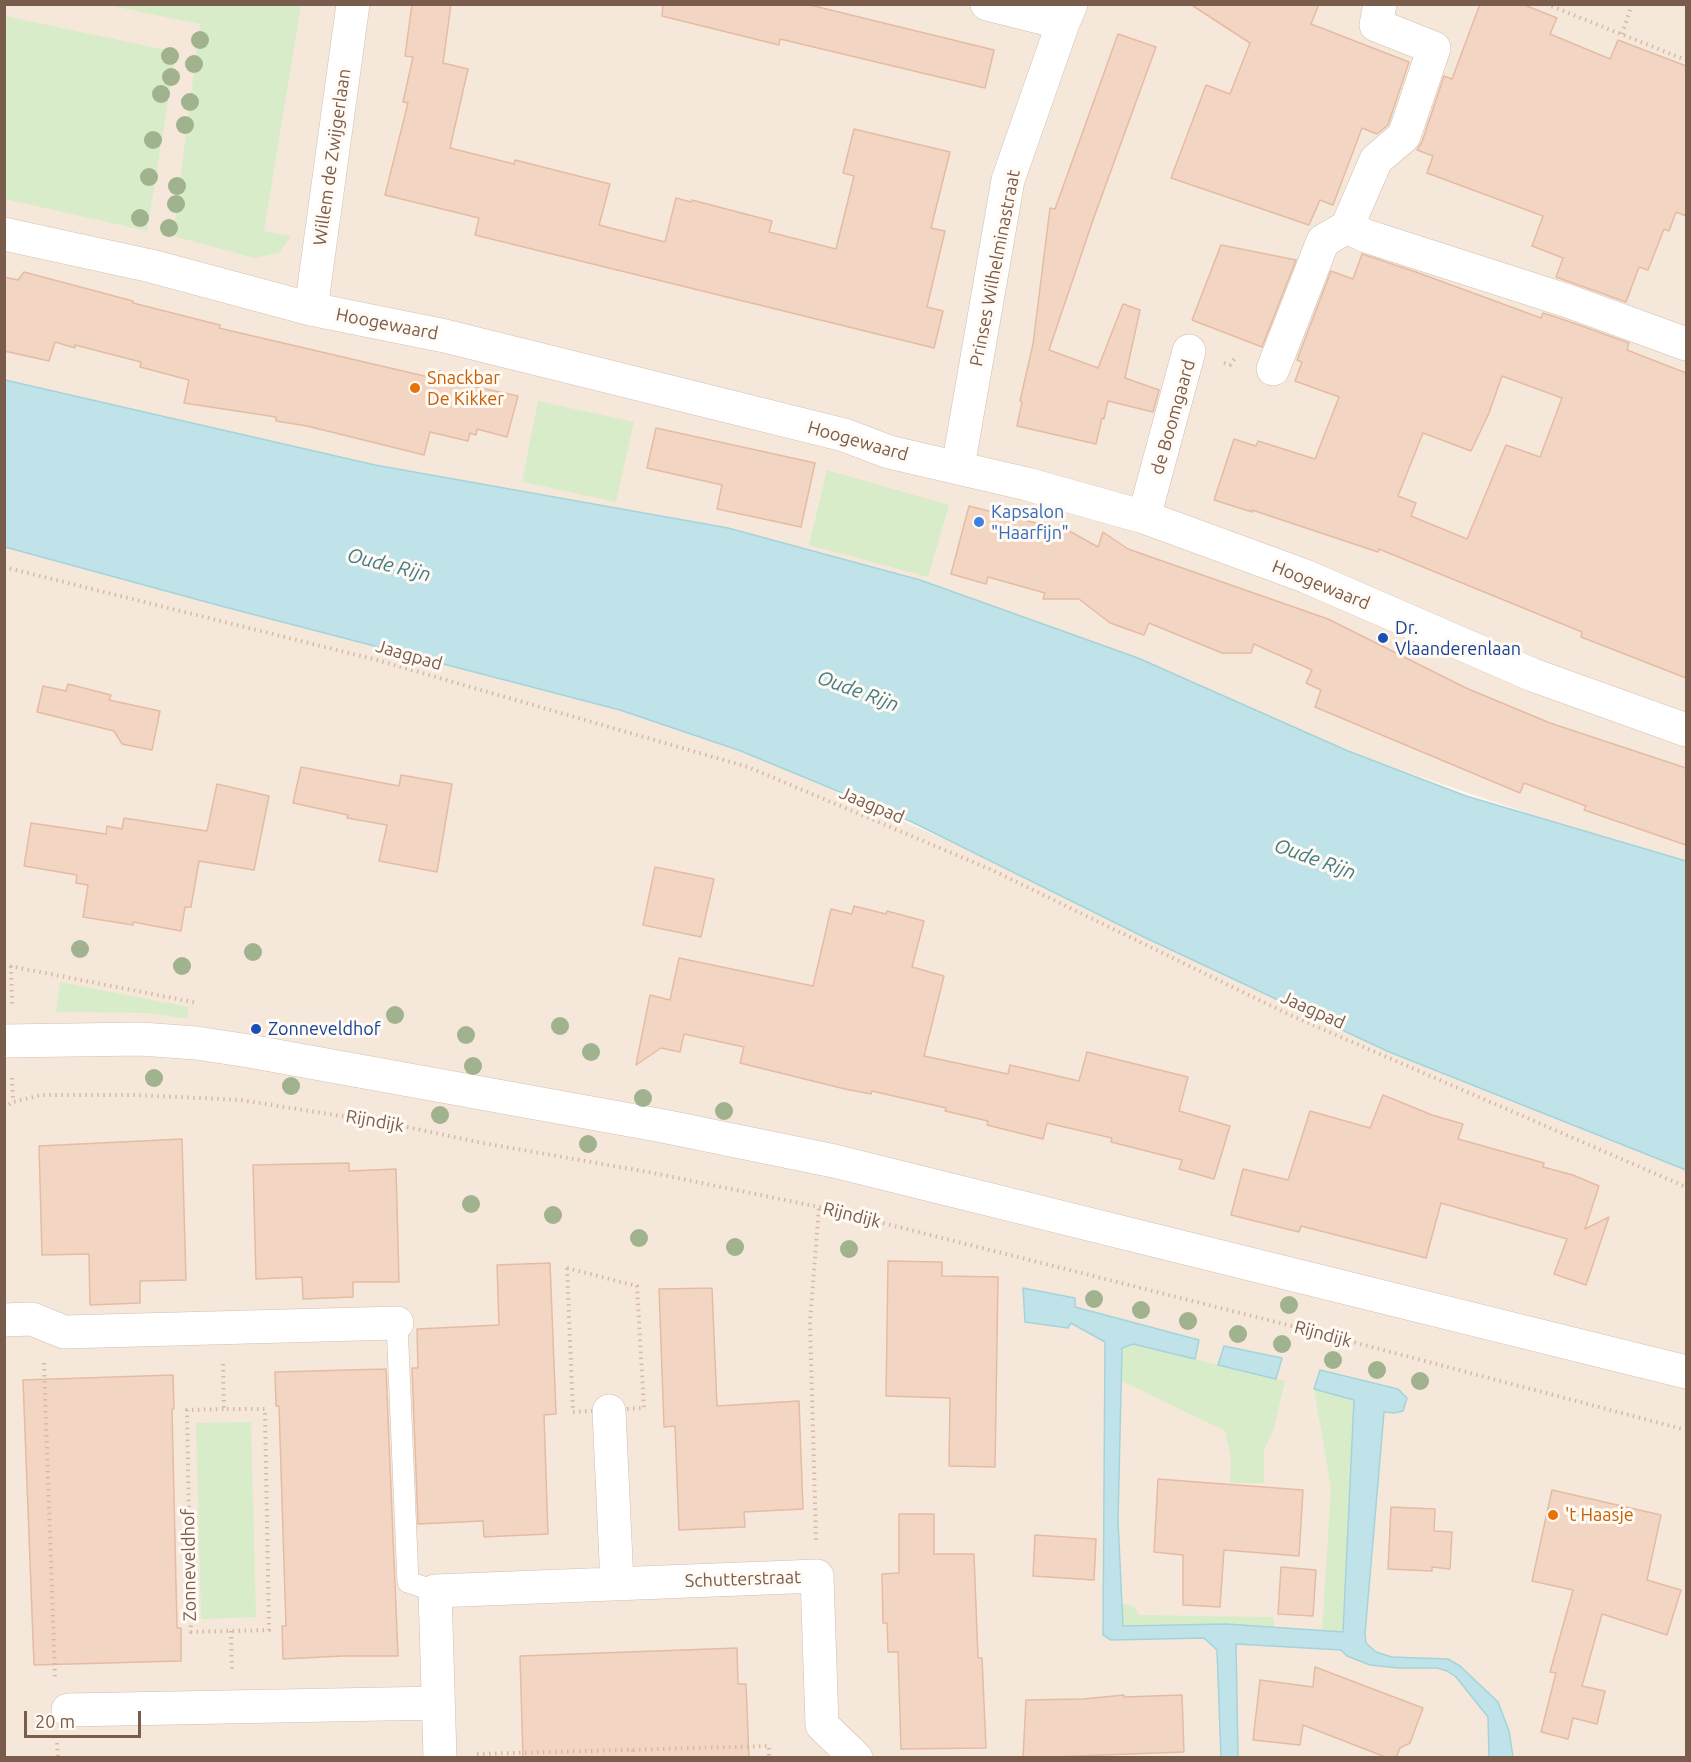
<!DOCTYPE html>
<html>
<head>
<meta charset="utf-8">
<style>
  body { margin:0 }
  #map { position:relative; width:1691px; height:1762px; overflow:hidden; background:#fdf6ec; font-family:Ubuntu,sans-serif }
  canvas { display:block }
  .frame { position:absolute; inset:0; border:6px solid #7a5c4d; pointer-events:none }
  .scale { position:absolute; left:24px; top:1711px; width:117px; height:27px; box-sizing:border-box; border:3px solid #7a5c4d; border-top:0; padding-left:8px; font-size:18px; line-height:21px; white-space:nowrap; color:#7a5c4d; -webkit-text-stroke:4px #fffaf3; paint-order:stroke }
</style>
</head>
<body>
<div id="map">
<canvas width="1691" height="1762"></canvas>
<div class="frame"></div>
<div class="scale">20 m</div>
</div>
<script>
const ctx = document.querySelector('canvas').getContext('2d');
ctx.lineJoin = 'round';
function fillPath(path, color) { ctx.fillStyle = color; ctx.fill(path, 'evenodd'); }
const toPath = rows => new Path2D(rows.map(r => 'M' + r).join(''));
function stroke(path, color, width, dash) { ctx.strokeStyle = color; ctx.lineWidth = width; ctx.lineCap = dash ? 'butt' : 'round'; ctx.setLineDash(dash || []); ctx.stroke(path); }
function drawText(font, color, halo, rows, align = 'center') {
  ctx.font = font + ' Ubuntu,sans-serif'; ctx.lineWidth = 6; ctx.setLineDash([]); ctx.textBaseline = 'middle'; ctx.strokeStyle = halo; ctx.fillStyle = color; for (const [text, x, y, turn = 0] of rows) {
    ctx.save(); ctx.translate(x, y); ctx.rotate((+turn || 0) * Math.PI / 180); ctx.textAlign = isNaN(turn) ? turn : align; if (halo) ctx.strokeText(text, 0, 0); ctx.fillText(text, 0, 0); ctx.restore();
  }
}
fillPath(toPath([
  [4,5,1686,5,1686,867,987,629,5,409],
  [4,531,639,706,1686,1163,1686,1757,5,1757]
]), '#f5e8da');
fillPath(toPath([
  [108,5,301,5,264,231,291,236,279,253,255,258,173,236,200,24],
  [5,16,176,52,147,231,5,199],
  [538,401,634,422,616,502,522,482],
  [827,470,949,505,928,577,809,545],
  [60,982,189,1007,187,1019,149,1013,56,1012],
  [1133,1344,1285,1381,1274,1428,1264,1450,1264,1483,1230,1483,1231,1459,1225,1431,1122,1381,1122,1347],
  [1314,1389,1354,1399,1343,1632,1322,1631,1331,1488],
  [251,1422,256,1617,201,1619,196,1423],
  [1122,1604,1134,1606,1139,1615,1273,1617,1275,1628,1226,1624,1122,1626]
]), '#d8ecc9');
const water = toPath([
  [5,380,375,465,728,528,920,580,1138,658,1348,751,1466,796,1686,861,1686,1170,1387,1051,1148,939,912,822,741,751,620,710,221,606,5,547,5,380],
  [1023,1288,1075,1298,1075,1307,1199,1340,1195,1359,1133,1344,1122,1348,1118,1520,1123,1626,1226,1624,1343,1632,1354,1400,1314,1389,1320,1370,1398,1389,1407,1398,1403,1411,1394,1413,1384,1412,1365,1634,1366,1643,1376,1652,1392,1657,1448,1659,1460,1666,1498,1702,1509,1731,1513,1757,1489,1757,1488,1717,1456,1677,1447,1671,1437,1668,1398,1668,1370,1665,1347,1656,1341,1650,1236,1644,1238,1757,1221,1757,1217,1650,1204,1638,1111,1640,1103,1635,1105,1342,1071,1323,1068,1328,1025,1322,1023,1288],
  [1224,1346,1282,1358,1276,1379,1218,1365,1224,1346]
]);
fillPath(water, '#bfe3e8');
stroke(water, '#a5d3da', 1.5);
const building = toPath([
  [412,4,451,4,443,63,468,69,450,148,514,164,515,160,610,184,599,225,665,242,676,198,691,202,692,200,772,221,769,232,836,249,854,176,843,173,854,129,950,152,931,228,945,231,927,307,943,311,934,348,475,235,479,218,385,195,408,103,403,102,413,57,405,56,412,4],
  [663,4,806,4,994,50,985,88,780,39,779,45,662,16,663,4],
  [1190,4,1319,4,1311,24,1409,62,1388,125,1377,134,1362,128,1333,205,1320,200,1309,225,1171,178,1206,85,1230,94,1250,43,1190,4],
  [1480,4,1522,4,1557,18,1550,34,1610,59,1618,40,1686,66,1686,216,1676,212,1669,231,1664,229,1648,270,1639,267,1626,302,1556,277,1563,258,1532,246,1543,216,1427,173,1433,156,1417,150,1422,142,1444,76,1452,79,1480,4],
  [1118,34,1156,47,1093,220,1049,350,1098,368,1123,304,1140,310,1125,378,1159,390,1153,412,1108,401,1104,419,1102,418,1096,444,1017,426,1022,402,1020,401,1033,344,1050,208,1055,209,1118,34],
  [1221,245,1296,260,1262,347,1192,320,1221,245],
  [1362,254,1416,272,1541,318,1543,313,1562,319,1629,343,1627,350,1686,373,1686,678,1581,637,1582,632,1379,549,1378,552,1252,510,1252,512,1214,500,1234,439,1256,446,1258,441,1315,459,1339,397,1295,381,1302,362,1297,360,1331,271,1353,279,1362,254],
  [1502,376,1562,398,1540,457,1506,445,1467,539,1411,516,1416,503,1398,496,1423,433,1471,451,1489,413,1502,376],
  [24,272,133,301,133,303,204,321,220,325,219,328,437,379,439,371,473,379,472,386,518,396,507,437,477,429,476,435,470,433,468,441,430,432,424,455,307,426,276,421,276,417,184,403,189,380,140,367,141,362,75,345,75,348,55,342,49,361,4,351,4,277,18,280,24,272],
  [656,428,815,463,801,527,717,509,722,485,647,468,656,428],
  [969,506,1071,532,1098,547,1103,532,1128,549,1328,619,1466,688,1550,723,1686,768,1686,845,1584,810,1586,806,1524,783,1520,793,1315,707,1321,690,1306,683,1312,670,1254,644,1251,653,1222,653,1149,623,1144,635,1110,623,1079,599,1043,599,1045,593,988,577,986,584,951,574,969,506],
  [68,684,111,695,109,700,160,711,152,750,122,744,114,731,37,712,43,686,66,691,68,684],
  [301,767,399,786,401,775,452,784,437,872,379,861,387,825,347,818,348,815,293,803,301,767],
  [217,784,269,796,254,870,199,861,191,907,185,907,181,931,133,922,133,925,83,917,88,885,76,883,77,875,24,866,31,823,106,834,107,826,122,829,124,818,207,831,217,784],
  [655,867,714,879,701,937,643,925,655,867],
  [854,906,886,914,887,911,924,921,912,967,944,976,924,1056,1008,1074,1010,1065,1079,1081,1087,1052,1188,1077,1179,1111,1230,1126,1214,1179,1179,1169,1182,1160,1111,1142,1112,1138,1047,1123,1043,1139,987,1125,988,1121,945,1111,946,1108,872,1091,871,1094,845,1089,740,1063,744,1047,684,1034,680,1052,661,1048,636,1065,650,995,670,1000,679,958,813,986,831,909,852,914,854,906],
  [1383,1095,1432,1115,1463,1124,1458,1139,1544,1163,1543,1167,1573,1175,1599,1186,1585,1229,1609,1217,1586,1285,1554,1274,1567,1239,1441,1203,1426,1258,1301,1226,1299,1232,1231,1215,1243,1169,1288,1180,1310,1111,1370,1128,1383,1095],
  [182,1139,186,1280,140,1281,140,1303,90,1305,89,1254,42,1255,39,1146,182,1139],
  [349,1163,349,1171,396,1169,399,1282,353,1282,353,1297,303,1299,302,1277,256,1279,253,1165,349,1163],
  [888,1261,942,1262,942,1276,998,1277,995,1467,949,1466,950,1398,886,1396,888,1261],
  [550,1263,556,1414,544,1415,548,1534,484,1537,483,1521,418,1524,412,1368,418,1368,417,1329,499,1325,497,1265,550,1263],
  [712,1288,717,1406,799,1401,803,1509,744,1512,745,1527,679,1530,675,1426,664,1427,659,1289,712,1288],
  [386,1369,398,1656,342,1656,283,1659,282,1626,286,1626,285,1595,279,1406,276,1406,275,1372,386,1369],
  [173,1375,174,1409,172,1409,177,1628,181,1628,181,1661,34,1665,23,1380,173,1375],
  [1158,1479,1303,1490,1299,1556,1224,1550,1220,1607,1183,1605,1183,1555,1154,1552,1158,1479],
  [1552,1490,1661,1515,1647,1580,1681,1590,1667,1635,1602,1614,1582,1686,1605,1691,1597,1724,1573,1718,1568,1739,1541,1732,1556,1673,1550,1672,1573,1590,1532,1581,1552,1490],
  [1391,1507,1435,1509,1434,1531,1452,1532,1450,1569,1432,1567,1432,1571,1388,1569,1391,1507],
  [899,1514,934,1514,934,1554,974,1554,978,1658,982,1658,986,1748,901,1749,898,1652,888,1652,887,1623,883,1623,882,1574,899,1573,899,1514],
  [1035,1535,1096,1539,1094,1580,1033,1576,1035,1535],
  [1281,1567,1316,1570,1313,1616,1278,1614,1281,1567],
  [737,1648,738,1684,746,1684,749,1758,523,1758,520,1656,737,1648],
  [1315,1667,1423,1708,1410,1743,1400,1748,1396,1758,1388,1758,1303,1725,1300,1745,1253,1740,1260,1680,1313,1687,1315,1667],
  [1124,1695,1124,1697,1182,1695,1184,1752,1023,1758,1026,1700,1083,1699,1124,1695]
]);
fillPath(building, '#f3d5c3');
stroke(building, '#e6bba3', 1.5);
const lane = toPath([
  [397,1323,408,1582,435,1591]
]);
const street = toPath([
  [987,4,1063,23],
  [1347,227,1366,236,1568,301,1686,344],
  [311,309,353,4],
  [1273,369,1323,241,1347,227,1376,160,1404,136,1434,48,1376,25,1380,4],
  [958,467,1008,180,1063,23,1071,4],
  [1144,517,1189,351],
  [4,1320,32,1319,64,1332,397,1323],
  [609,1411,617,1583],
  [68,1710,438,1703],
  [440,1758,435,1591,817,1576,822,1725,856,1758]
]);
const secondary = toPath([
  [4,234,151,266,311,309,445,336,844,435,889,452,1027,484,1144,517,1305,576,1533,675,1686,730],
  [4,1041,141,1039,196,1043,249,1051,663,1126,834,1161,1686,1372]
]);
stroke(lane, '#d1beb0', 22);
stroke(street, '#d1beb0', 34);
stroke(secondary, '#d6c0b0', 34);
stroke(toPath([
  [1546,4,1686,60],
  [1622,34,1632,4],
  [1224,363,1230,365,1236,357],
  [4,567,377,660,748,767,992,870,1290,1015,1686,1187],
  [4,965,198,1003],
  [11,966,12,1005],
  [12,1078,13,1102],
  [4,1108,13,1102,41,1095,136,1095,241,1100,403,1126,477,1142,648,1172,819,1207,1296,1327,1686,1430],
  [567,1268,637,1286,644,1408,573,1412,567,1268],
  [44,1363,55,1677],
  [223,1364,224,1409,265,1409,269,1630,191,1632,187,1410,224,1409],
  [816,1540,810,1322,819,1207],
  [231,1631,232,1672],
  [57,1743,58,1758],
  [633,1750,633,1758],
  [477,1754,769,1746,769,1758]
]), '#d9b8a5', 4, [1.5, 4.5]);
stroke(lane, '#fff', 21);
stroke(street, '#fff', 33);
stroke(secondary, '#fff', 33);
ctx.fillStyle = '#a0b28e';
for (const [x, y] of [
  [200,40],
  [170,56],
  [194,64],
  [171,77],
  [161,94],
  [190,102],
  [185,125],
  [153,140],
  [149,177],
  [177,186],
  [176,204],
  [140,218],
  [169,228],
  [80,949],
  [253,952],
  [182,966],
  [395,1015],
  [560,1026],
  [466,1035],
  [591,1052],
  [473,1066],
  [154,1078],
  [291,1086],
  [643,1098],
  [724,1111],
  [440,1115],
  [588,1144],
  [471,1204],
  [553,1215],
  [639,1238],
  [735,1247],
  [849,1249],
  [1094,1299],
  [1289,1305],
  [1141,1310],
  [1188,1321],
  [1238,1334],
  [1282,1344],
  [1333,1360],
  [1377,1370],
  [1420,1381]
]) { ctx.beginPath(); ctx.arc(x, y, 9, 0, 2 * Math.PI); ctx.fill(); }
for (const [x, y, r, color] of [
  [415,388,6,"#e8710a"],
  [979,522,6,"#3f7fe0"],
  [1383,638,6,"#1a4fb4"],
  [256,1029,6,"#1a4fb4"],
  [1553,1515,6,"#e8710a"]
]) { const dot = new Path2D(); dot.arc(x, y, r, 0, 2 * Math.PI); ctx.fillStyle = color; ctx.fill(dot); stroke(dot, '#fffaf3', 2); }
drawText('18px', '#7a5c4d', '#fffaf3', [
  ["Willem de Zwijgerlaan",332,157,-82],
  ["Prinses Wilhelminastraat",995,268,-79],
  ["Hoogewaard",387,324,11],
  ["de Boomgaard",1173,417,-74],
  ["Hoogewaard",858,441,16],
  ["Hoogewaard",1321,585,22],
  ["Jaagpad",409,655,16],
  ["Jaagpad",872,805,23],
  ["Jaagpad",1313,1010,24],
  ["Rijndijk",375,1121,10],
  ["Rijndijk",852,1215,14],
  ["Rijndijk",1323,1334,15],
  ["Zonneveldhof",189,1565,-91],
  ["Schutterstraat",743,1579,-2]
]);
drawText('18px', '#c56008', '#fffaf3', [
  ["Snackbar",427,378],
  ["De Kikker",427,399],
  ["'t Haasje",1565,1515]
], 'left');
drawText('18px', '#366cbe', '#fffaf3', [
  ["Kapsalon",991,512],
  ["\"Haarfijn\"",991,533]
], 'left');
drawText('18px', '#164399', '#fffaf3', [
  ["Dr.",1395,628],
  ["Vlaanderenlaan",1395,649],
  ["Zonneveldhof",268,1029]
], 'left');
drawText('italic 20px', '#437c86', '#fffaf3', [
  ["Oude Rijn",389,565,14],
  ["Oude Rijn",858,691,20],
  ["Oude Rijn",1315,859,20]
]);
</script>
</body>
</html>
